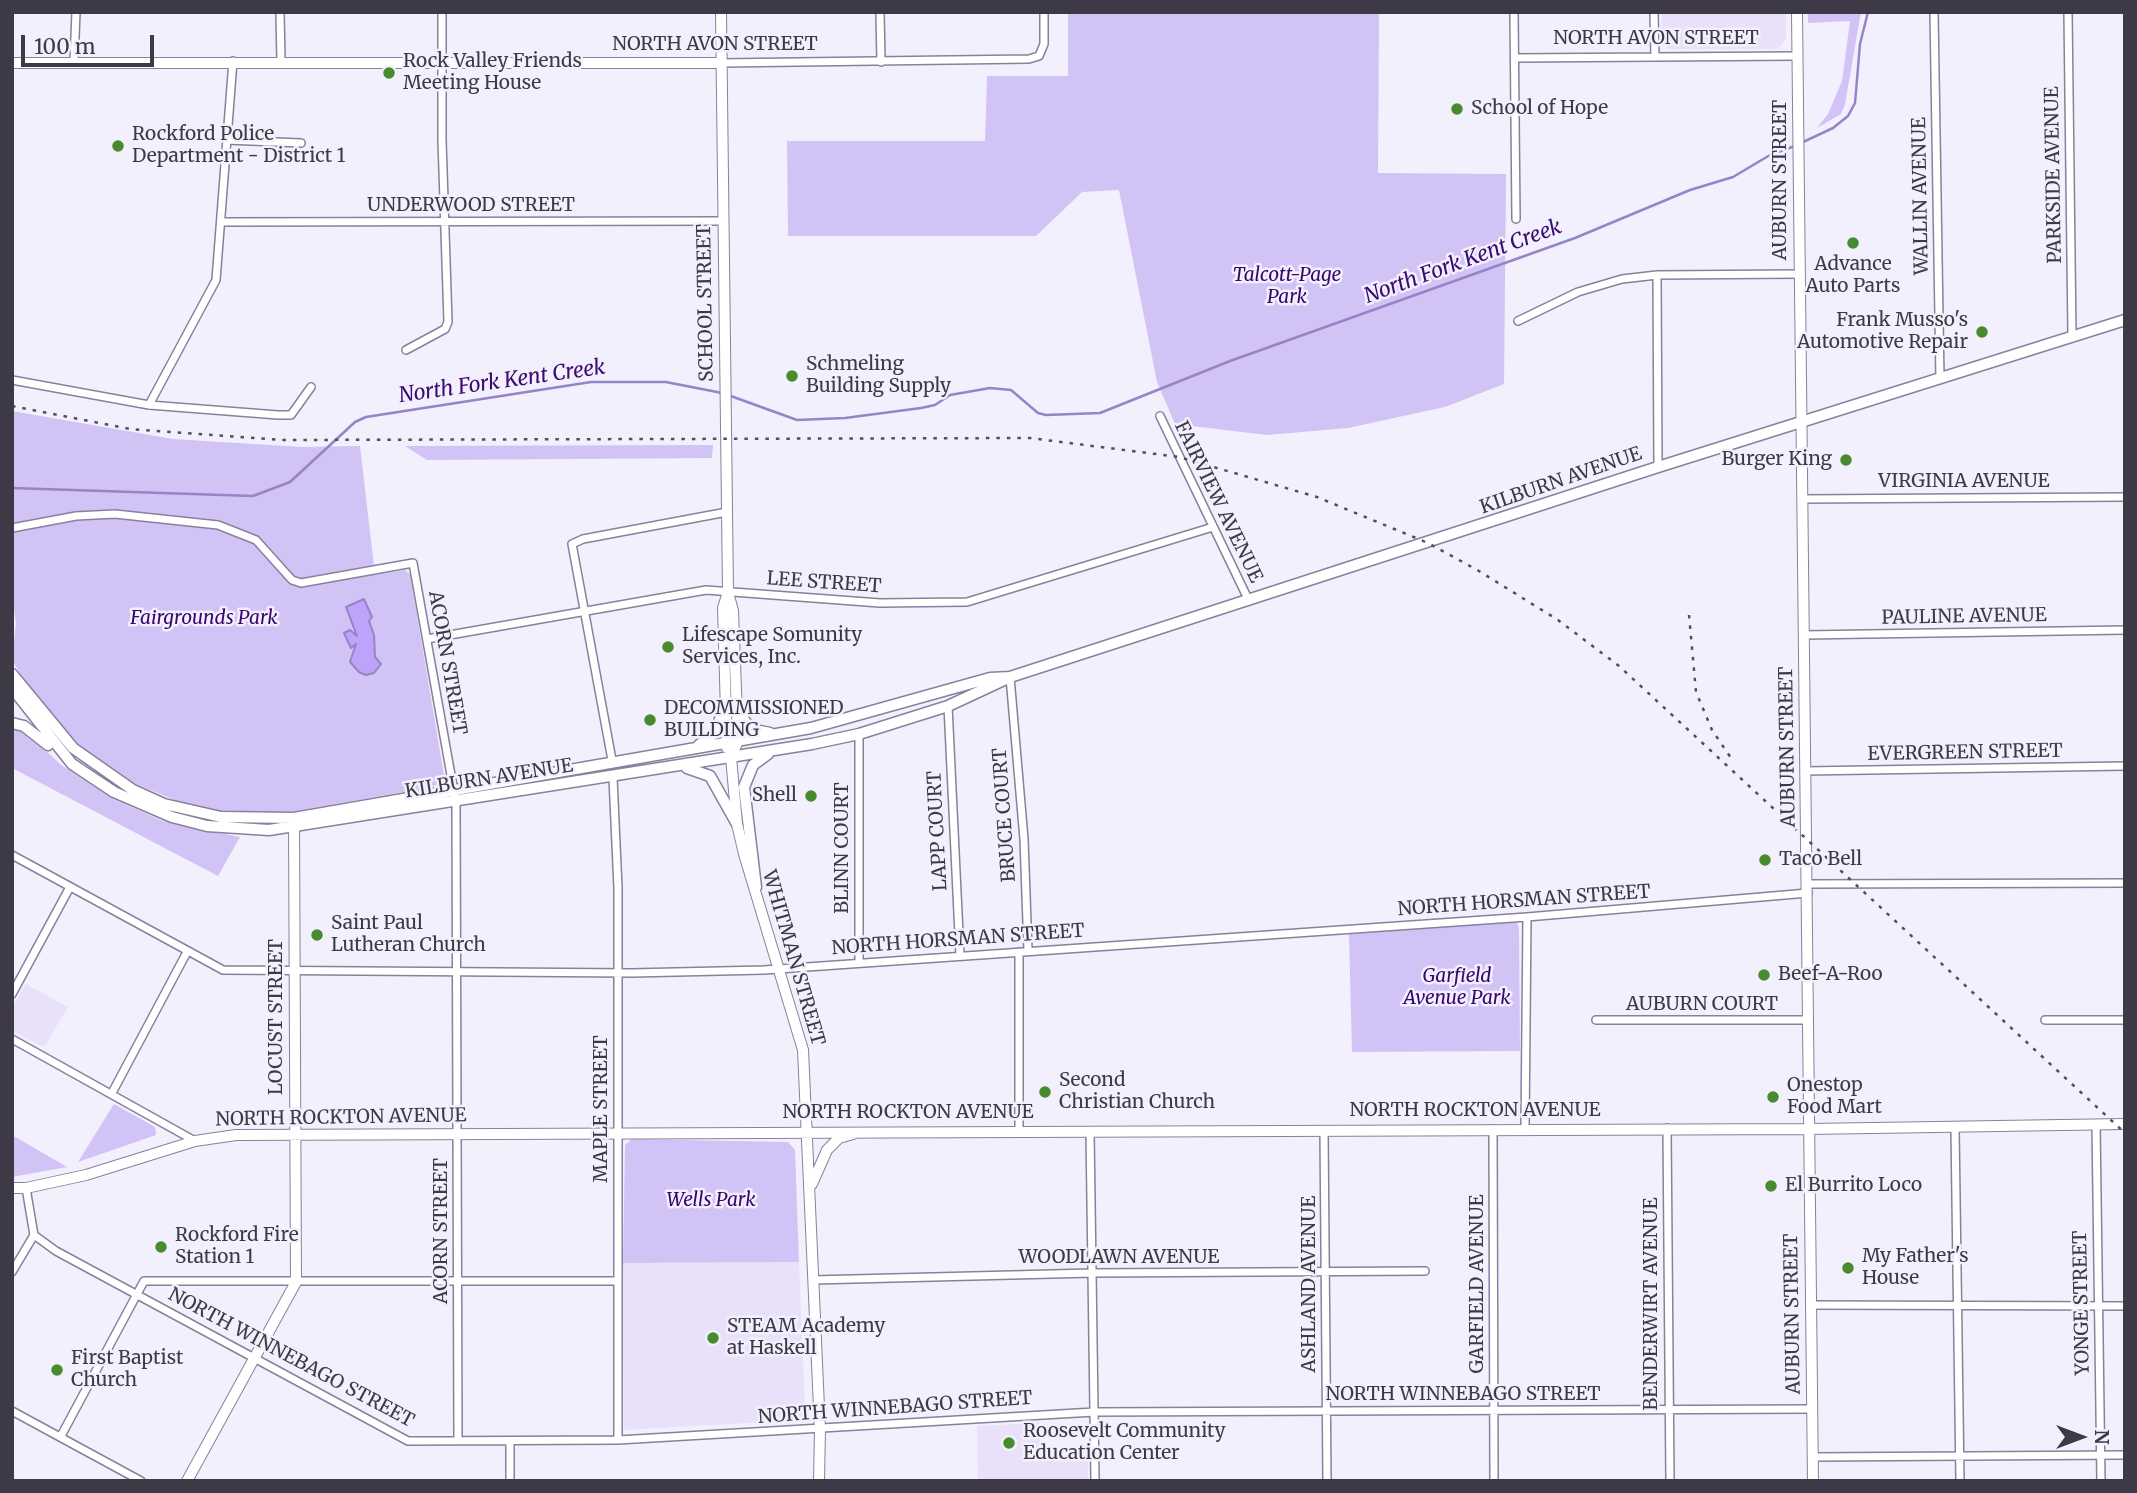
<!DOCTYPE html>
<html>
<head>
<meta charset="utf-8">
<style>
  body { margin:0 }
  #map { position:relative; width:2137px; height:1493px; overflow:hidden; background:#f3f0fd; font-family:Merriweather,serif }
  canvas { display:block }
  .frame { position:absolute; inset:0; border:14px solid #3d3946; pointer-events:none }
  .north { position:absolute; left:2046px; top:1402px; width:70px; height:70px; -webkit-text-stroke:5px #f3f0fd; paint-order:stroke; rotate:90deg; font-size:19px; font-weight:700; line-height:28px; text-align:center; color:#3d3946 }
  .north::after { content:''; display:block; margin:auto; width:24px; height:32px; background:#3d3946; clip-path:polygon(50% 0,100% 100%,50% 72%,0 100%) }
  .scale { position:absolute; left:21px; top:35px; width:133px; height:32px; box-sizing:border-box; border:4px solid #3d3946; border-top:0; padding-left:9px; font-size:21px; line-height:24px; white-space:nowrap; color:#3d3946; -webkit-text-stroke:5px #f3f0fd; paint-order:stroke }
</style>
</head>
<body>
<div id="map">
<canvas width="2137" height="1493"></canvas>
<div class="frame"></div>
<div class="north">N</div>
<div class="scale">100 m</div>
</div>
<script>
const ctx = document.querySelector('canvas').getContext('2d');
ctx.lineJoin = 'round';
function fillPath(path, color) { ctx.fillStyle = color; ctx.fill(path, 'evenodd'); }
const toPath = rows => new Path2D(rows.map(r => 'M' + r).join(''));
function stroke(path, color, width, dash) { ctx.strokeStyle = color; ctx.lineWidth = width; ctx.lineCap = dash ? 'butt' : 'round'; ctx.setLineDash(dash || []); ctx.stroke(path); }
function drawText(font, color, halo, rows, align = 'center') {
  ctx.font = font + ' Merriweather,serif'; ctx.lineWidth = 5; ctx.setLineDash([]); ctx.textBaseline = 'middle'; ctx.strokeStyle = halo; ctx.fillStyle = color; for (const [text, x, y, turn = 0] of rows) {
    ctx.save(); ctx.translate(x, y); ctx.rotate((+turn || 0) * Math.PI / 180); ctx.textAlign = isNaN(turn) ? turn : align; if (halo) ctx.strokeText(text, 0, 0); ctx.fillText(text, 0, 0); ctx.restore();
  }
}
fillPath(toPath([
  [1662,12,1786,12,1786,39,1778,49,1669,49,1661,43],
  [26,984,68,1007,44,1047,12,1031,12,1007],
  [799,1262,805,1413,801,1420,624,1430,623,1263],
  [1040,1423,1041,1460,1088,1460,1088,1481,978,1481,977,1426]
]), '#e8e1f9');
fillPath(toPath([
  [1068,12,1379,12,1378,173,1506,174,1504,384,1445,407,1348,428,1267,435,1175,424,1157,382,1119,190,1082,192,1036,236,788,236,787,141,985,141,987,76,1068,76],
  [1808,12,1861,12,1845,104,1841,114,1817,128,1828,114,1842,81,1850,21,1808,23],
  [12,411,173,439,302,447,360,446,375,575,405,570,410,574,444,775,440,783,431,787,278,814,226,813,182,803,131,782,75,743,29,688,12,660,16,623,12,596],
  [713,445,712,458,427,460,405,446],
  [12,727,26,731,61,765,113,799,163,821,240,837,218,876,12,768],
  [1512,922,1517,923,1519,929,1520,1051,1352,1052,1349,934],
  [114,1104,155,1127,156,1135,78,1162],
  [12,1135,67,1167,12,1177],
  [632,1139,788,1142,795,1150,799,1262,623,1263,625,1145]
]), '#d1c3f5');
const water = toPath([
  [364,599,372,617,369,621,374,635,375,657,381,664,374,673,366,675,359,672,350,662,356,644,351,648,344,633,350,630,357,636,346,607,364,599]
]);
fillPath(water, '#bea3fb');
stroke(water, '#9783c5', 2);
stroke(toPath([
  [1801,143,1833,128,1848,116,1855,103,1860,44,1868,12],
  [728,395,797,420,845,418,921,408,935,405,950,395,990,388,1011,390,1038,413,1046,415,1100,413,1230,361,1575,238,1690,190,1733,177,1770,155,1795,146],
  [12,488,253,496,290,482,355,422,366,417,591,382,666,382,722,393]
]), '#9783c5', 2.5);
const street = toPath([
  [280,12,281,62],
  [880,12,881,62],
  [1514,12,1516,219],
  [1654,12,1655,57],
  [1934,12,1940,379],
  [2068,12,2072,337],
  [1515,58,1797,56],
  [74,62,76,12],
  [721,63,1029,59,1039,56,1044,44,1044,12],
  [226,140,301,143],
  [221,222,722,221],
  [1657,275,1658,467],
  [1518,321,1578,292,1622,279,1657,275,1799,274],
  [406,350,445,329,448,322,442,140,442,12],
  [12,380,149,405,278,415,291,415,311,387],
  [149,405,216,280,233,61],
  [1160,416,1249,601],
  [1803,499,2125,497],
  [12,528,76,516,115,514,218,525,256,540,292,580,301,583,413,563,456,803,458,1440],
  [1804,635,2125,630],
  [427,639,706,590,880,603,967,602,1213,527],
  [1010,677,1024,839,1028,951],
  [948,706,960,955],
  [859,734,859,963],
  [612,760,572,544,583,539,727,512],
  [1805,771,2125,766],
  [613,778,618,888,618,1440],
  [12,855,223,970,632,973,764,970,1527,917,1808,893],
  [1808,884,2125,883],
  [1019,952,1019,1130],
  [12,994,70,887],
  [1596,1020,1808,1020],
  [2045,1020,2125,1020],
  [12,1039,195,1141],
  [112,1093,187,952],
  [2096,1124,2101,1481],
  [1525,1128,1527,917],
  [1667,1128,1670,1481],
  [1955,1128,1960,1481],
  [1493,1129,1494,1481],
  [1324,1130,1327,1481],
  [1090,1131,1095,1481],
  [34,1235,56,1251,408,1441,618,1440,1094,1412,1812,1409],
  [12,1272,34,1235,26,1188],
  [813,1280,1092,1273,1425,1271],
  [1810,1305,2125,1306],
  [12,1411,141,1481],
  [61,1436,144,1281,618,1281],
  [510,1441,510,1481],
  [1813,1457,2125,1455]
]);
const secondary = toPath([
  [721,12,728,592,733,611,738,741,731,757,737,824,744,854,803,1050,820,1430,819,1481],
  [1797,12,1813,1481],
  [12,63,721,63],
  [727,748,723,608,728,592],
  [812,1184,827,1150,839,1138,853,1134],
  [12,1188,26,1188,86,1175,195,1141,236,1135,1809,1129,2125,1124],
  [187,1481,296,1282,294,820]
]);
const primary = toPath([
  [12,674,73,748,133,790,164,804,221,817,294,818,811,728,990,678,1010,677,1658,467,2125,320],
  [12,688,72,764,114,792,172,817,207,826,269,830,812,744,859,734,948,706,1006,679],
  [736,700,745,722,755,730,770,733],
  [12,723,24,726,48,745],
  [699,745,715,733,725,705],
  [687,768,710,776,737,824],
  [756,887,744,787,753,765,768,754]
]);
stroke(street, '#88809d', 10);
stroke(secondary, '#88809d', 12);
stroke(primary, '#88809d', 13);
stroke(street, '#fff', 7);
stroke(secondary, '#fff', 10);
stroke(primary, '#fff', 10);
stroke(toPath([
  [12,406,130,429,282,440,1030,438,1179,457,1317,497,1428,543,1479,571,1558,620,1619,666,2125,1133],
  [1689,615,1696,692,1712,730,1731,758]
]), '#524e5b', 2.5, [3.5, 7]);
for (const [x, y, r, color] of [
  [389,73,7,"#488b2f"],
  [1457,109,7,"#488b2f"],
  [118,146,7,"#488b2f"],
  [1853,243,7,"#488b2f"],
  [1982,332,7,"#488b2f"],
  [792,376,7,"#488b2f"],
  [1846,460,7,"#488b2f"],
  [668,647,7,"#488b2f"],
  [650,720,7,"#488b2f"],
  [811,796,7,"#488b2f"],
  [1765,860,7,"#488b2f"],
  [317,935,7,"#488b2f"],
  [1764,975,7,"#488b2f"],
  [1045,1092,7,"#488b2f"],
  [1773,1097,7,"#488b2f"],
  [1771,1186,7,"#488b2f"],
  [161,1247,7,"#488b2f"],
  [1848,1268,7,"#488b2f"],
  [713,1338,7,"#488b2f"],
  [57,1370,7,"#488b2f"],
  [1009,1443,7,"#488b2f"]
]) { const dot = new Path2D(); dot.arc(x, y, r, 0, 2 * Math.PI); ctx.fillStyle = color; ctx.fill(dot); stroke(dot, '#f3f0fd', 2.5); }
drawText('19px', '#3d3946', '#f3f0fd', [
  ["NORTH AVON STREET",1656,39],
  ["NORTH AVON STREET",715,45],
  ["PARKSIDE AVENUE",2054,175,-91],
  ["AUBURN STREET",1781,180,-90],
  ["WALLIN AVENUE",1921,196,-91],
  ["UNDERWOOD STREET",471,206],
  ["SCHOOL STREET",706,303,-91],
  ["KILBURN AVENUE",1561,481,-19],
  ["VIRGINIA AVENUE",1964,482],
  ["FAIRVIEW AVENUE",1218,502,64],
  ["LEE STREET",824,583,4],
  ["PAULINE AVENUE",1964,617,-1],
  ["ACORN STREET",447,663,80],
  ["AUBURN STREET",1788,747,-91],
  ["EVERGREEN STREET",1965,753,-1],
  ["KILBURN AVENUE",489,779,-9],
  ["BRUCE COURT",1005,815,-94],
  ["LAPP COURT",938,831,-93],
  ["BLINN COURT",843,848,-90],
  ["NORTH HORSMAN STREET",1524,901,-4],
  ["NORTH HORSMAN STREET",958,940,-4],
  ["WHITMAN STREET",793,958,74],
  ["AUBURN COURT",1702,1005],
  ["LOCUST STREET",277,1017,-90],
  ["MAPLE STREET",602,1109,-90],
  ["NORTH ROCKTON AVENUE",1475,1111],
  ["NORTH ROCKTON AVENUE",908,1113],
  ["NORTH ROCKTON AVENUE",341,1118,-1],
  ["ACORN STREET",442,1231,-90],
  ["WOODLAWN AVENUE",1119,1258],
  ["ASHLAND AVENUE",1310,1284,-90],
  ["GARFIELD AVENUE",1478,1284,-90],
  ["YONGE STREET",2082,1303,-91],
  ["BENDERWIRT AVENUE",1652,1304,-90],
  ["AUBURN STREET",1793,1314,-91],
  ["NORTH WINNEBAGO STREET",291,1358,28],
  ["NORTH WINNEBAGO STREET",1463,1395],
  ["NORTH WINNEBAGO STREET",895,1408,-4]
]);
drawText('19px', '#3d3946', '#f3f0fd', [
  ["Rock Valley Friends",403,62],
  ["Meeting House",403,84],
  ["School of Hope",1471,109],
  ["Rockford Police",132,135],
  ["Department - District 1",132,157],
  ["Advance",1853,265,"center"],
  ["Auto Parts",1853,287,"center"],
  ["Frank Musso's",1968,321,"right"],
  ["Automotive Repair",1968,343,"right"],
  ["Schmeling",806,365],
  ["Building Supply",806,387],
  ["Burger King",1832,460,"right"],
  ["Lifescape Somunity",682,636],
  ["Services, Inc.",682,658],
  ["DECOMMISSIONED",664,709],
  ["BUILDING",664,731],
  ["Shell",797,796,"right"],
  ["Taco Bell",1779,860],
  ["Saint Paul",331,924],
  ["Lutheran Church",331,946],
  ["Beef-A-Roo",1778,975],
  ["Second",1059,1081],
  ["Christian Church",1059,1103],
  ["Onestop",1787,1086],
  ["Food Mart",1787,1108],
  ["El Burrito Loco",1785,1186],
  ["Rockford Fire",175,1236],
  ["Station 1",175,1258],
  ["My Father's",1862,1257],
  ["House",1862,1279],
  ["STEAM Academy",727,1327],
  ["at Haskell",727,1349],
  ["First Baptist",71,1359],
  ["Church",71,1381],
  ["Roosevelt Community",1023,1432],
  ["Education Center",1023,1454]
], 'left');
drawText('italic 19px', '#39046e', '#f3f0fd', [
  ["Talcott-Page",1287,276],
  ["Park",1287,298],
  ["Fairgrounds Park",204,619],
  ["Garfield",1457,977],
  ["Avenue Park",1457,999],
  ["Wells Park",711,1201]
]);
drawText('italic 21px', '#3c0971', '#f3f0fd', [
  ["North Fork Kent Creek",1463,262,-20],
  ["North Fork Kent Creek",502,382,-8]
]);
</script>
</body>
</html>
